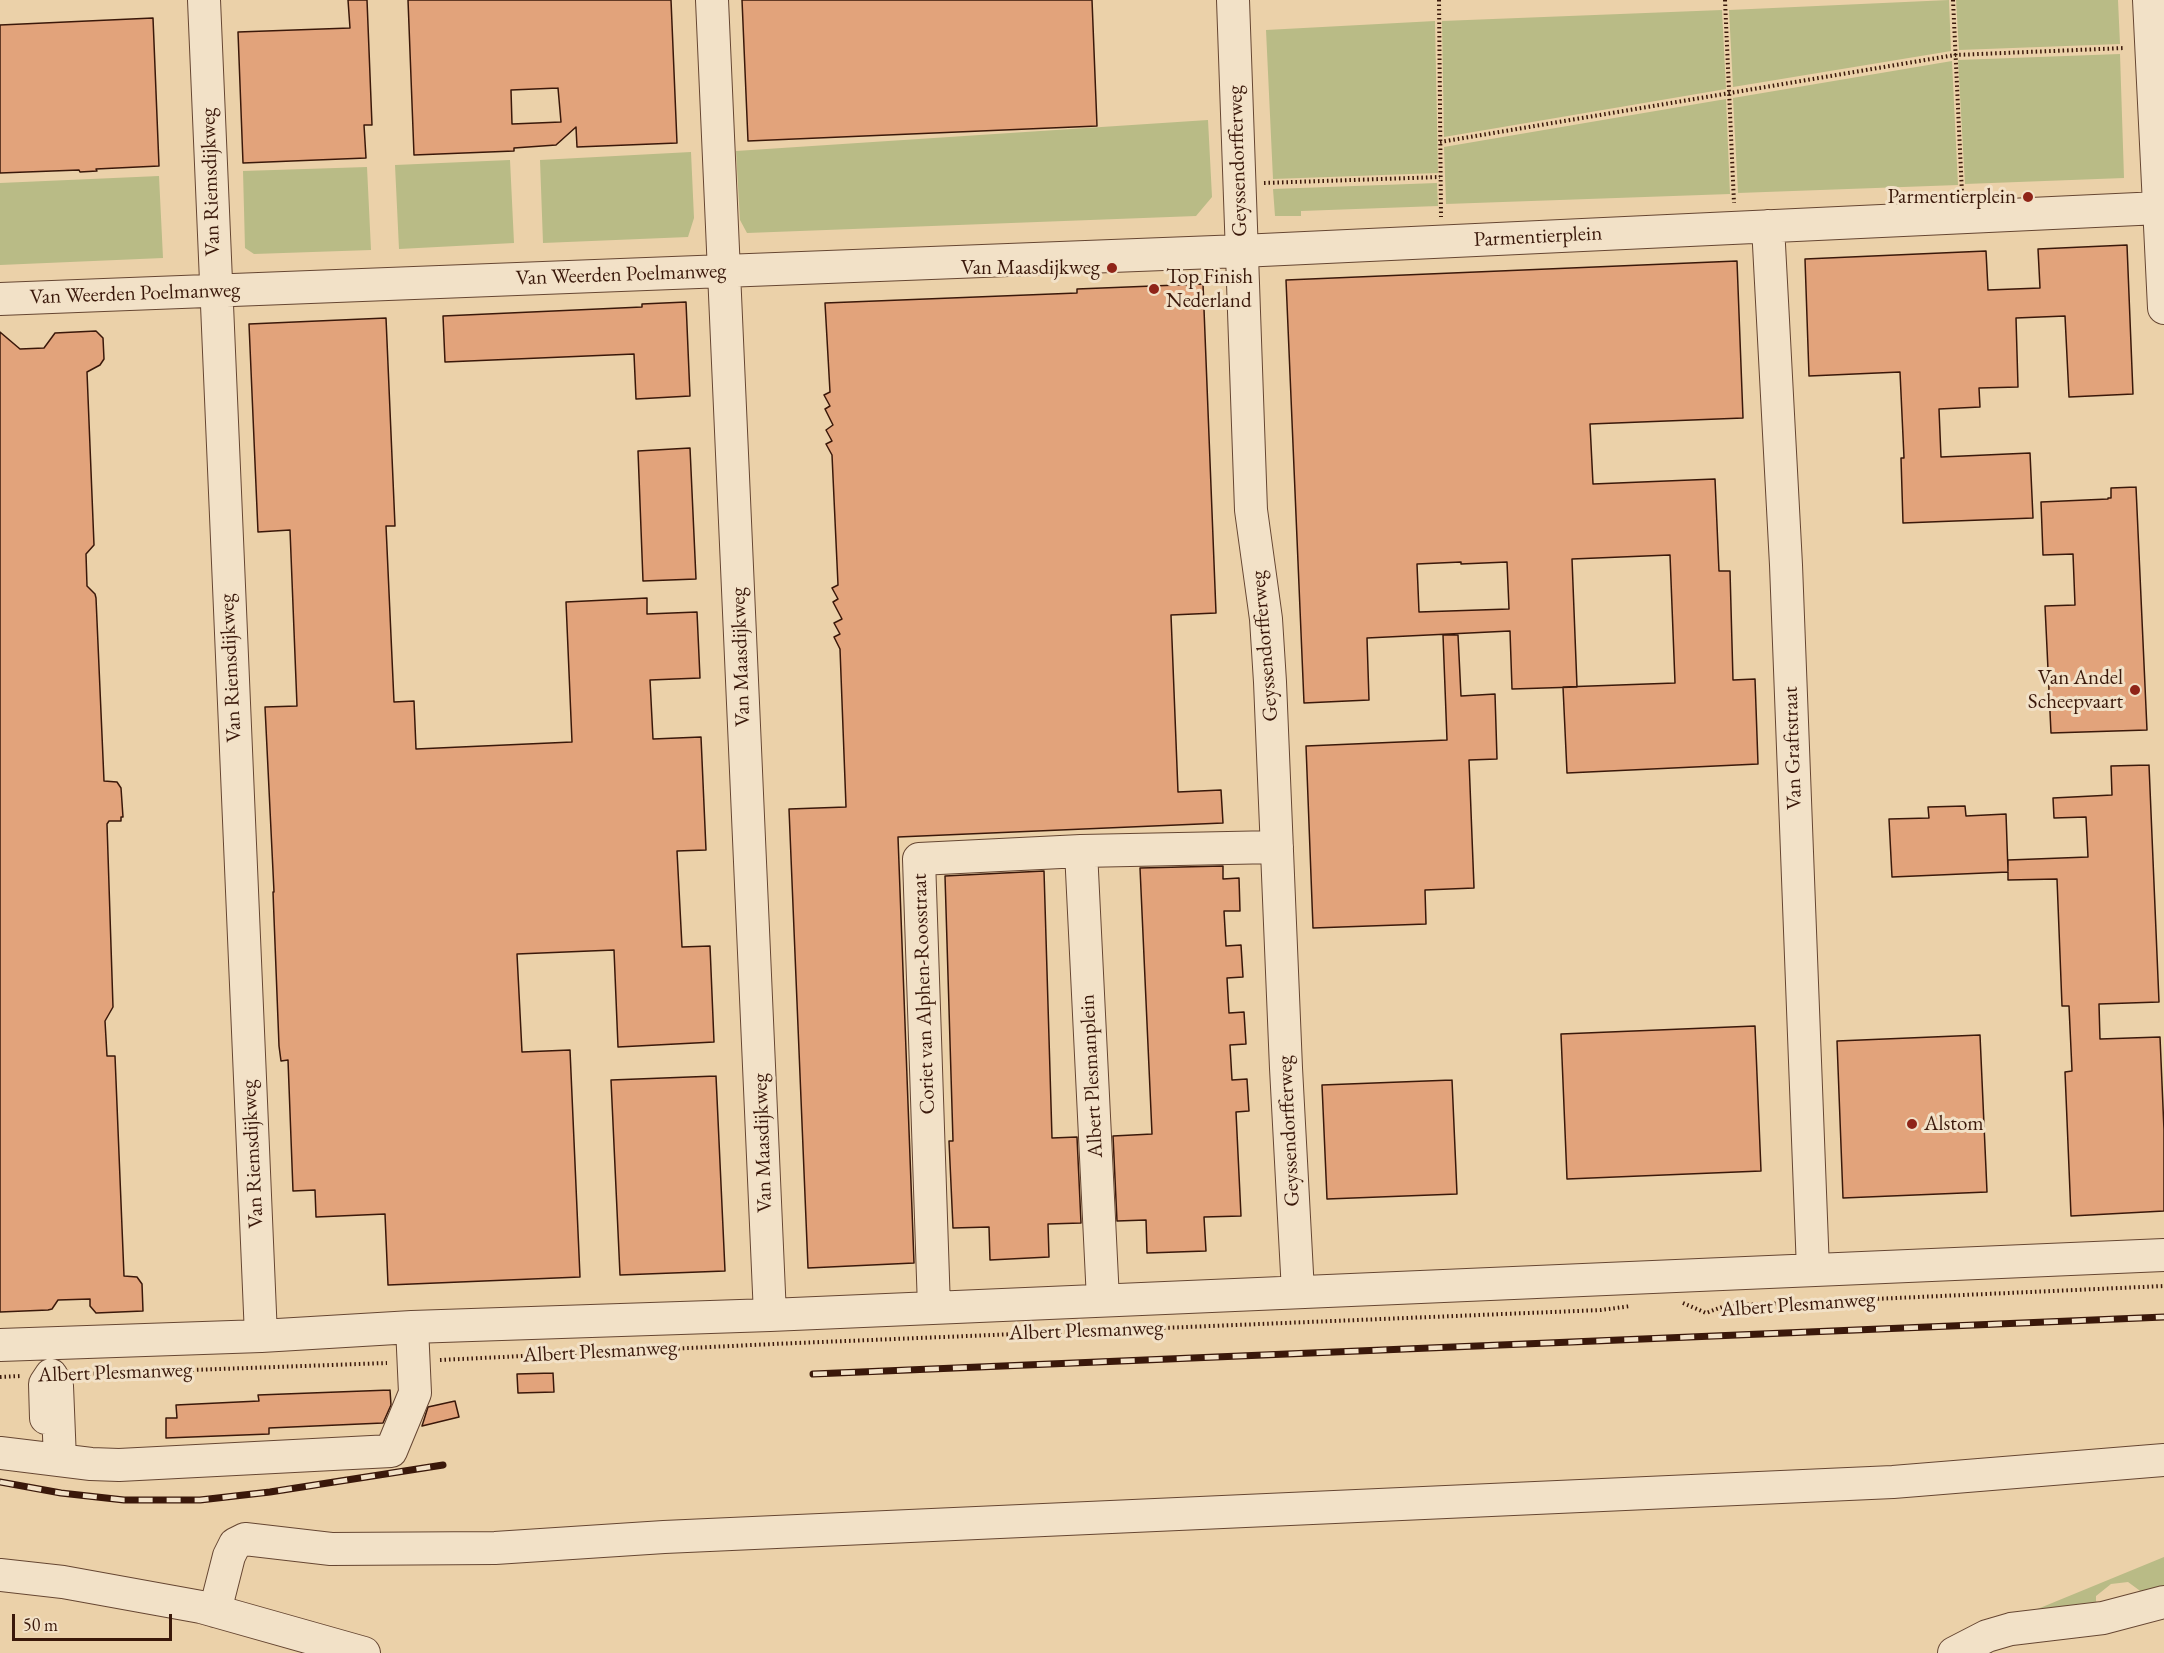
<!DOCTYPE html>
<html>
<head>
<meta charset="utf-8">
<style>
  body { margin:0 }
  #map { position:relative; width:2164px; height:1653px; overflow:hidden; background:#ebd1a9; font-family:"EB Garamond",serif }
  canvas { display:block }
  .scale { position:absolute; left:12px; top:1614px; width:160px; height:27px; box-sizing:border-box; border:3px solid #3a180a; border-top:0; padding-left:8px; font-size:18px; line-height:21px; white-space:nowrap; color:#3a180a; -webkit-text-stroke:4px #f2e1c7; paint-order:stroke }
</style>
</head>
<body>
<div id="map">
<canvas width="2164" height="1653"></canvas>
<div class="scale">50 m</div>
</div>
<script>
const ctx = document.querySelector('canvas').getContext('2d');
ctx.lineJoin = 'round';
function fillPath(path, color) { ctx.fillStyle = color; ctx.fill(path, 'evenodd'); }
const toPath = rows => new Path2D(rows.map(r => 'M' + r).join(''));
function stroke(path, color, width, dash) { ctx.strokeStyle = color; ctx.lineWidth = width; ctx.lineCap = dash ? 'butt' : 'round'; ctx.setLineDash(dash || []); ctx.stroke(path); }
function drawText(font, color, halo, rows, align = 'center') {
  ctx.font = font + ' "EB Garamond",serif'; ctx.lineWidth = 6; ctx.setLineDash([]); ctx.textBaseline = 'middle'; ctx.strokeStyle = halo; ctx.fillStyle = color; for (const [text, x, y, turn = 0] of rows) {
    ctx.save(); ctx.translate(x, y); ctx.rotate((+turn || 0) * Math.PI / 180); ctx.textAlign = isNaN(turn) ? turn : align; if (halo) ctx.strokeText(text, 0, 0); ctx.fillText(text, 0, 0); ctx.restore();
  }
}
fillPath(toPath([
  [1949,0,1951,51,1733,87,1729,10],
  [1956,0,2118,0,2120,44,1959,50],
  [1722,10,1726,89,1444,137,1442,21],
  [1435,21,1438,173,1273,179,1266,30],
  [2120,54,2124,178,1965,184,1958,60],
  [1952,61,1958,185,1738,193,1733,98],
  [1726,99,1730,194,1446,204,1444,147],
  [1208,120,1212,197,1196,216,747,233,740,220,736,151],
  [691,152,694,218,688,237,543,243,540,160],
  [510,160,514,243,399,249,395,165],
  [367,167,371,250,254,254,245,248,243,171],
  [159,176,163,258,0,265,0,183],
  [1437,183,1438,206,1301,211,1301,216,1275,216,1273,189],
  [2164,1557,2164,1596,2143,1593,2128,1582,2111,1584,2096,1596,2096,1601,2102,1609,2018,1617]
]), '#b9bb86');
const building = toPath([
  [348,0,367,0,372,125,364,125,366,158,243,163,238,32,350,28,348,0],
  [408,0,671,0,677,143,577,147,576,127,556,145,514,148,514,151,414,155,408,0],
  [558,88,561,122,512,124,511,90,558,88],
  [742,0,1092,0,1097,126,748,141,742,0],
  [153,18,159,166,96,169,97,171,80,172,79,170,0,173,0,25,153,18],
  [2127,245,2133,394,2069,397,2065,316,2016,318,2018,387,1979,388,1980,407,1939,409,1941,457,2030,453,2033,518,1903,523,1901,458,1904,458,1900,372,1809,376,1805,259,1986,251,1988,290,2040,288,2038,249,2127,245],
  [1737,261,1743,418,1590,424,1593,484,1715,479,1719,571,1730,571,1733,680,1755,679,1758,764,1567,773,1563,687,1675,683,1670,555,1572,559,1577,687,1512,689,1510,631,1367,638,1369,700,1304,703,1286,280,1737,261],
  [1461,562,1461,564,1507,562,1509,609,1419,612,1417,564,1461,562],
  [1203,284,1216,613,1171,615,1178,792,1221,790,1223,823,898,837,914,1263,808,1268,789,809,846,807,840,649,834,637,840,634,834,623,842,619,833,602,838,599,832,588,838,585,832,455,826,444,832,441,826,430,833,425,825,409,830,406,824,395,830,392,825,303,1077,293,1077,289,1203,284],
  [686,302,690,396,636,399,634,354,445,362,443,316,642,307,642,304,686,302],
  [386,318,395,526,386,526,394,702,414,701,416,749,572,742,566,602,647,598,647,614,697,612,700,678,650,680,653,739,701,737,706,850,677,851,682,947,710,946,714,1042,618,1047,614,950,517,954,522,1052,570,1050,580,1277,388,1285,385,1214,316,1217,315,1190,293,1191,288,1060,281,1061,279,1046,273,892,274,892,265,707,297,706,290,530,258,532,249,324,386,318],
  [96,331,103,338,104,359,100,365,87,372,94,545,86,554,87,586,95,594,96,598,104,781,117,782,121,788,123,817,121,817,121,821,109,821,107,824,113,1007,105,1021,107,1056,115,1056,124,1276,137,1277,142,1284,143,1311,96,1313,90,1306,90,1299,58,1300,52,1309,48,1310,0,1312,0,332,20,349,44,348,55,333,96,331],
  [690,448,696,579,643,581,638,451,690,448],
  [2136,487,2147,730,2051,733,2045,606,2075,605,2073,554,2043,555,2041,502,2108,499,2108,498,2111,498,2111,488,2136,487],
  [1443,635,1458,635,1461,696,1495,694,1497,759,1469,760,1474,888,1425,890,1426,924,1313,928,1306,746,1447,740,1443,635],
  [2149,765,2159,1002,2099,1004,2100,1039,2160,1037,2164,1130,2164,1211,2071,1216,2065,1072,2072,1071,2069,1006,2062,1006,2057,879,2008,880,2008,872,1892,877,1889,819,1929,818,1928,807,1965,806,1966,816,2006,814,2008,871,2008,860,2088,857,2086,817,2054,818,2053,798,2112,795,2111,766,2149,765],
  [1223,866,1223,879,1239,878,1240,911,1224,911,1226,946,1241,945,1243,977,1227,978,1229,1013,1244,1012,1246,1044,1230,1045,1232,1080,1247,1079,1249,1111,1236,1112,1241,1216,1204,1217,1206,1251,1147,1253,1146,1220,1117,1221,1113,1136,1152,1134,1140,868,1223,866],
  [1044,871,1052,1138,1077,1137,1081,1223,1048,1224,1049,1257,990,1260,989,1227,953,1228,949,1141,953,1141,945,876,1044,871],
  [1755,1026,1761,1171,1567,1179,1561,1034,1755,1026],
  [1980,1035,1987,1192,1843,1198,1837,1041,1980,1035],
  [716,1076,725,1271,620,1275,611,1080,716,1076],
  [1452,1080,1457,1194,1327,1199,1322,1085,1452,1080],
  [553,1373,554,1392,518,1393,517,1374,553,1373],
  [390,1390,391,1405,383,1423,269,1428,269,1434,166,1438,166,1418,177,1418,176,1405,259,1401,258,1395,390,1390],
  [455,1401,459,1417,422,1426,428,1407,455,1401]
]);
fillPath(building, '#e2a37b');
stroke(building, '#3a180a', 1.5);
const minor = toPath([
  [204,0,261,1336],
  [712,0,770,1315],
  [1233,0,1251,510,1266,619,1270,682,1286,1068,1298,1292],
  [2149,0,2164,308],
  [1768,226,1786,565,1813,1270],
  [0,299,1241,251,2159,208],
  [1081,851,1103,1300],
  [934,1308,919,859,1081,851,1277,847],
  [0,1345,261,1336,412,1327,770,1315,2164,1255],
  [46,1418,45,1384,51,1375,57,1386,60,1460],
  [0,1453,91,1464,119,1465,391,1451,415,1393,412,1327],
  [0,1575,63,1582,201,1607,364,1653],
  [215,1611,229,1556,235,1544,245,1539,331,1549,495,1548,664,1537,1893,1482,2164,1460],
  [1954,1653,1987,1636,2011,1629,2103,1618,2164,1602]
]);
stroke(minor, '#664632', 34);
stroke(toPath([
  [1439,0,1441,217],
  [1725,0,1734,203],
  [1953,0,1962,193],
  [1440,142,1955,55,2125,48],
  [1264,183,1440,177],
  [1683,1303,1706,1313,1722,1307,1740,1305,2164,1286],
  [440,1360,773,1344,1601,1310,1631,1306],
  [80,1374,387,1363],
  [0,1377,21,1376]
]), '#3a180a', 4, [1.5, 3]);
stroke(minor, '#f2e1c7', 32);
const rail = toPath([
  [813,1374,2164,1317],
  [0,1482,61,1493,124,1500,200,1500,270,1492,443,1465]
]);
stroke(rail, '#3a180a', 7);
stroke(rail, '#f2e1c7', 4.5, [14]);
for (const [x, y, r, color] of [
  [2028,197,6,"#8f2418"],
  [1112,268,6,"#8f2418"],
  [1154,289,6,"#8f2418"],
  [2135,690,6,"#8f2418"],
  [1912,1124,6,"#8f2418"]
]) { const dot = new Path2D(); dot.arc(x, y, r, 0, 2 * Math.PI); ctx.fillStyle = color; ctx.fill(dot); stroke(dot, '#f2e1c7', 2); }
drawText('21px', '#3a180a', '#f2e1c7', [
  ["Geyssendorfferweg",1238,161,-92],
  ["Van Riemsdijkweg",211,182,-92],
  ["Parmentierplein",1538,237,-3],
  ["Van Weerden Poelmanweg",621,275,-2],
  ["Van Weerden Poelmanweg",135,294,-2],
  ["Geyssendorfferweg",1265,646,-95],
  ["Van Maasdijkweg",741,657,-92],
  ["Van Riemsdijkweg",231,668,-93],
  ["Van Graftstraat",1793,748,-92],
  ["Coriet van Alphen-Roosstraat",924,994,-92],
  ["Albert Plesmanplein",1092,1076,-93],
  ["Geyssendorfferweg",1289,1131,-93],
  ["Van Maasdijkweg",763,1143,-92],
  ["Van Riemsdijkweg",253,1154,-93],
  ["Albert Plesmanweg",1798,1305,-4],
  ["Albert Plesmanweg",1086,1331,-2],
  ["Albert Plesmanweg",600,1352,-3],
  ["Albert Plesmanweg",115,1373,-2]
]);
drawText('21px', '#3a180a', '#f2e1c7', [
  ["Parmentierplein",2016,197],
  ["Van Maasdijkweg",1100,268],
  ["Top Finish",1166,277,"left"],
  ["Nederland",1166,301,"left"],
  ["Van Andel",2123,678],
  ["Scheepvaart",2123,702],
  ["Alstom",1924,1124,"left"]
], 'right');
</script>
</body>
</html>
